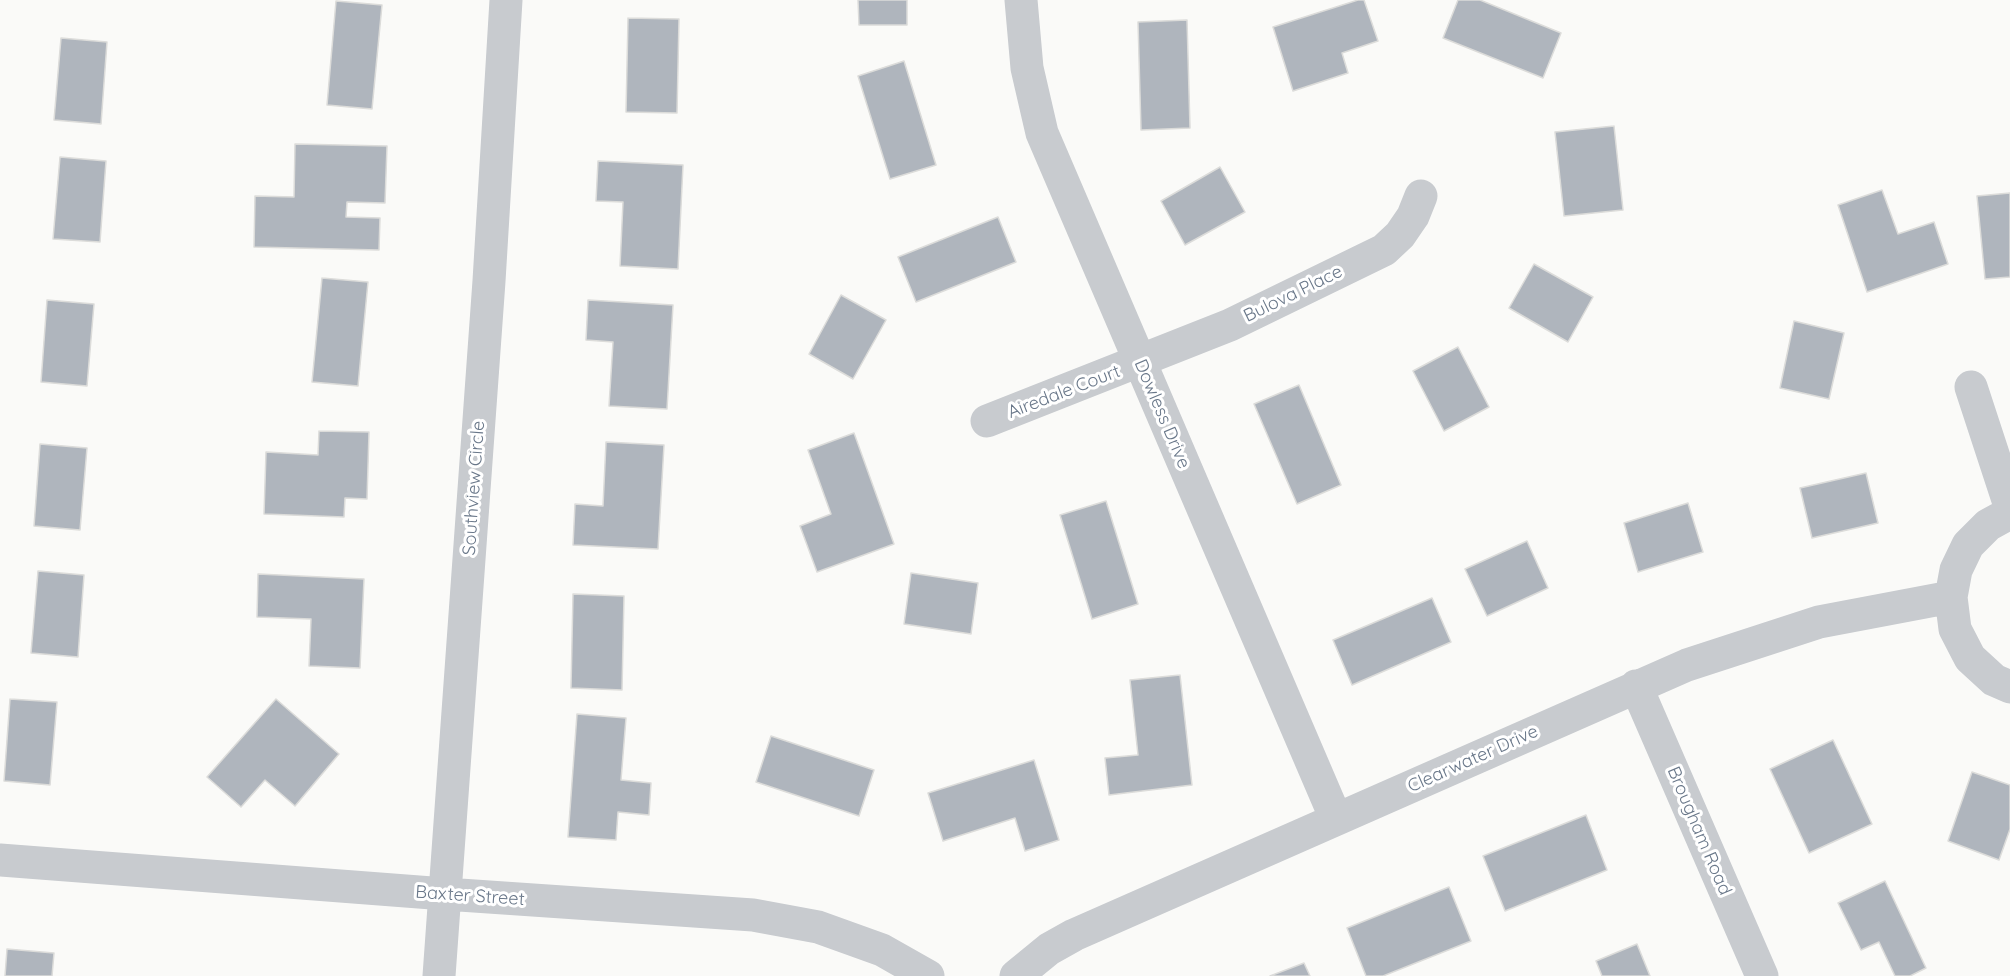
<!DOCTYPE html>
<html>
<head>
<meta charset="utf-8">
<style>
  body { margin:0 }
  canvas { display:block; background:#fafaf8 }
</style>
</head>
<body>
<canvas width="2010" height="976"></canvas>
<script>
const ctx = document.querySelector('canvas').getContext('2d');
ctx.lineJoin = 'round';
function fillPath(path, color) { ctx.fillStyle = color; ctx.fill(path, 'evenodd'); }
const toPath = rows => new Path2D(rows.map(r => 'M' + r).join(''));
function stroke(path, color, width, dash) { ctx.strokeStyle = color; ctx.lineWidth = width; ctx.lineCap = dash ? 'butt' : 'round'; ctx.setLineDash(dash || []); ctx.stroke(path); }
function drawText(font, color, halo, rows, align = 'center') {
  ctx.font = font + ' Quicksand,sans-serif'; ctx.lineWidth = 6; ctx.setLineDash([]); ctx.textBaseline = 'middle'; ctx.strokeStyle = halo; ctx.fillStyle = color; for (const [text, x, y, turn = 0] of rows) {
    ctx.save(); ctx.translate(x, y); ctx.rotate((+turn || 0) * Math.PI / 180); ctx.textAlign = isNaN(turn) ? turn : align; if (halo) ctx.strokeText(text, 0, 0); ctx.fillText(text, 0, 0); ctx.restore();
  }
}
const building = toPath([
  [858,0,907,0,907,25,859,25,858,0],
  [1358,0,1364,0,1378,41,1342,53,1348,73,1293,91,1273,27,1358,0],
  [1458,0,1480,0,1561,33,1543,78,1443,38,1458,0],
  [336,1,382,5,372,109,327,105,336,1],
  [628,18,679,19,677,113,626,112,628,18],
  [1187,20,1190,128,1141,130,1138,22,1187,20],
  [61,38,107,42,101,124,54,120,61,38],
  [904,61,936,165,890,179,858,76,904,61],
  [1614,126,1623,210,1564,216,1555,132,1614,126],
  [295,144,387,146,385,203,347,202,346,217,380,218,379,250,254,247,255,196,294,197,295,144],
  [60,157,106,161,100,242,53,239,60,157],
  [598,161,683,165,678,269,620,266,623,202,596,201,598,161],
  [1220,167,1245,212,1185,245,1161,201,1220,167],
  [1882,190,1898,234,1934,222,1948,264,1867,292,1838,205,1882,190],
  [2010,193,2010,277,1985,279,1977,196,2010,193],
  [998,217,1016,262,916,302,898,257,998,217],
  [1534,264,1593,297,1568,342,1509,308,1534,264],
  [322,278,368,282,358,386,312,382,322,278],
  [841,295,886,320,853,379,809,354,841,295],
  [47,300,94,304,87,386,41,382,47,300],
  [588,300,673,305,667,409,609,406,613,342,586,340,588,300],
  [1794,321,1844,333,1829,399,1780,388,1794,321],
  [1458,347,1489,407,1444,431,1413,371,1458,347],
  [1299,385,1341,485,1297,504,1254,404,1299,385],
  [319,431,369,432,367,499,345,498,344,517,264,514,266,452,318,455,319,431],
  [854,433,894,544,817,572,800,526,831,514,808,450,854,433],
  [606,442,664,445,658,549,573,545,575,504,603,506,606,442],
  [40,444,87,448,80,530,34,526,40,444],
  [1866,473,1878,523,1812,538,1800,488,1866,473],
  [1106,501,1138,604,1092,619,1060,515,1106,501],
  [1688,503,1703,552,1638,572,1624,523,1688,503],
  [1527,541,1548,588,1487,616,1465,569,1527,541],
  [38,571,84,575,78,657,31,653,38,571],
  [911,573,978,583,971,634,904,624,911,573],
  [258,574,364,579,360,668,309,666,311,619,257,617,258,574],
  [573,594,624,596,622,690,571,688,573,594],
  [1432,598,1451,642,1352,685,1333,640,1432,598],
  [1180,675,1192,785,1109,795,1105,758,1138,755,1130,680,1180,675],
  [10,699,57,702,50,785,4,781,10,699],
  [276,699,339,754,295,806,265,780,241,807,207,777,276,699],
  [577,714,626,718,621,780,651,783,649,815,618,812,616,840,568,837,577,714],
  [771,736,874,770,859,816,756,782,771,736],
  [1833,740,1872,824,1809,853,1770,769,1833,740],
  [1034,760,1059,840,1025,851,1015,818,943,841,928,793,1034,760],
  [1972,772,2010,785,2010,829,1999,860,1948,841,1972,772],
  [1586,815,1607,870,1505,911,1483,856,1586,815],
  [1885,881,1926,968,1910,976,1895,976,1879,942,1861,950,1838,903,1885,881],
  [1449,887,1471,941,1383,976,1366,976,1347,928,1449,887],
  [1637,944,1650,976,1602,976,1596,961,1637,944],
  [7,949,54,953,52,976,5,976,7,949],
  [1304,963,1310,976,1270,976,1304,963]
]);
fillPath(building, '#afb5bd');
stroke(building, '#dcdcda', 1.5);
stroke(toPath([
  [1021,0,1027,68,1042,133,1336,819],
  [1971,387,2010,506],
  [987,421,1230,325,1384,250,1400,235,1413,216,1421,196],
  [2010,513,1988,525,1968,545,1956,570,1951,597,1955,629,1970,658,1994,680,2010,687],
  [1636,686,1762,976],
  [0,860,445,894,753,915,818,927,882,950,928,976],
  [439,976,489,281,506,0],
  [1016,976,1049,949,1074,935,1687,665,1819,622,1951,597]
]), '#c8cbcf', 33);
drawText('18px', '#697789', '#fff', [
  ["Bulova Place",1293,294,-26],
  ["Airedale Court",1064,392,-21],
  ["Dowless Drive",1162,414,67],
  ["Southview Circle",474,488,-86],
  ["Clearwater Drive",1473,759,-24],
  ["Brougham Road",1699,831,67],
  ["Baxter Street",470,896,4]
]);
</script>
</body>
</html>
